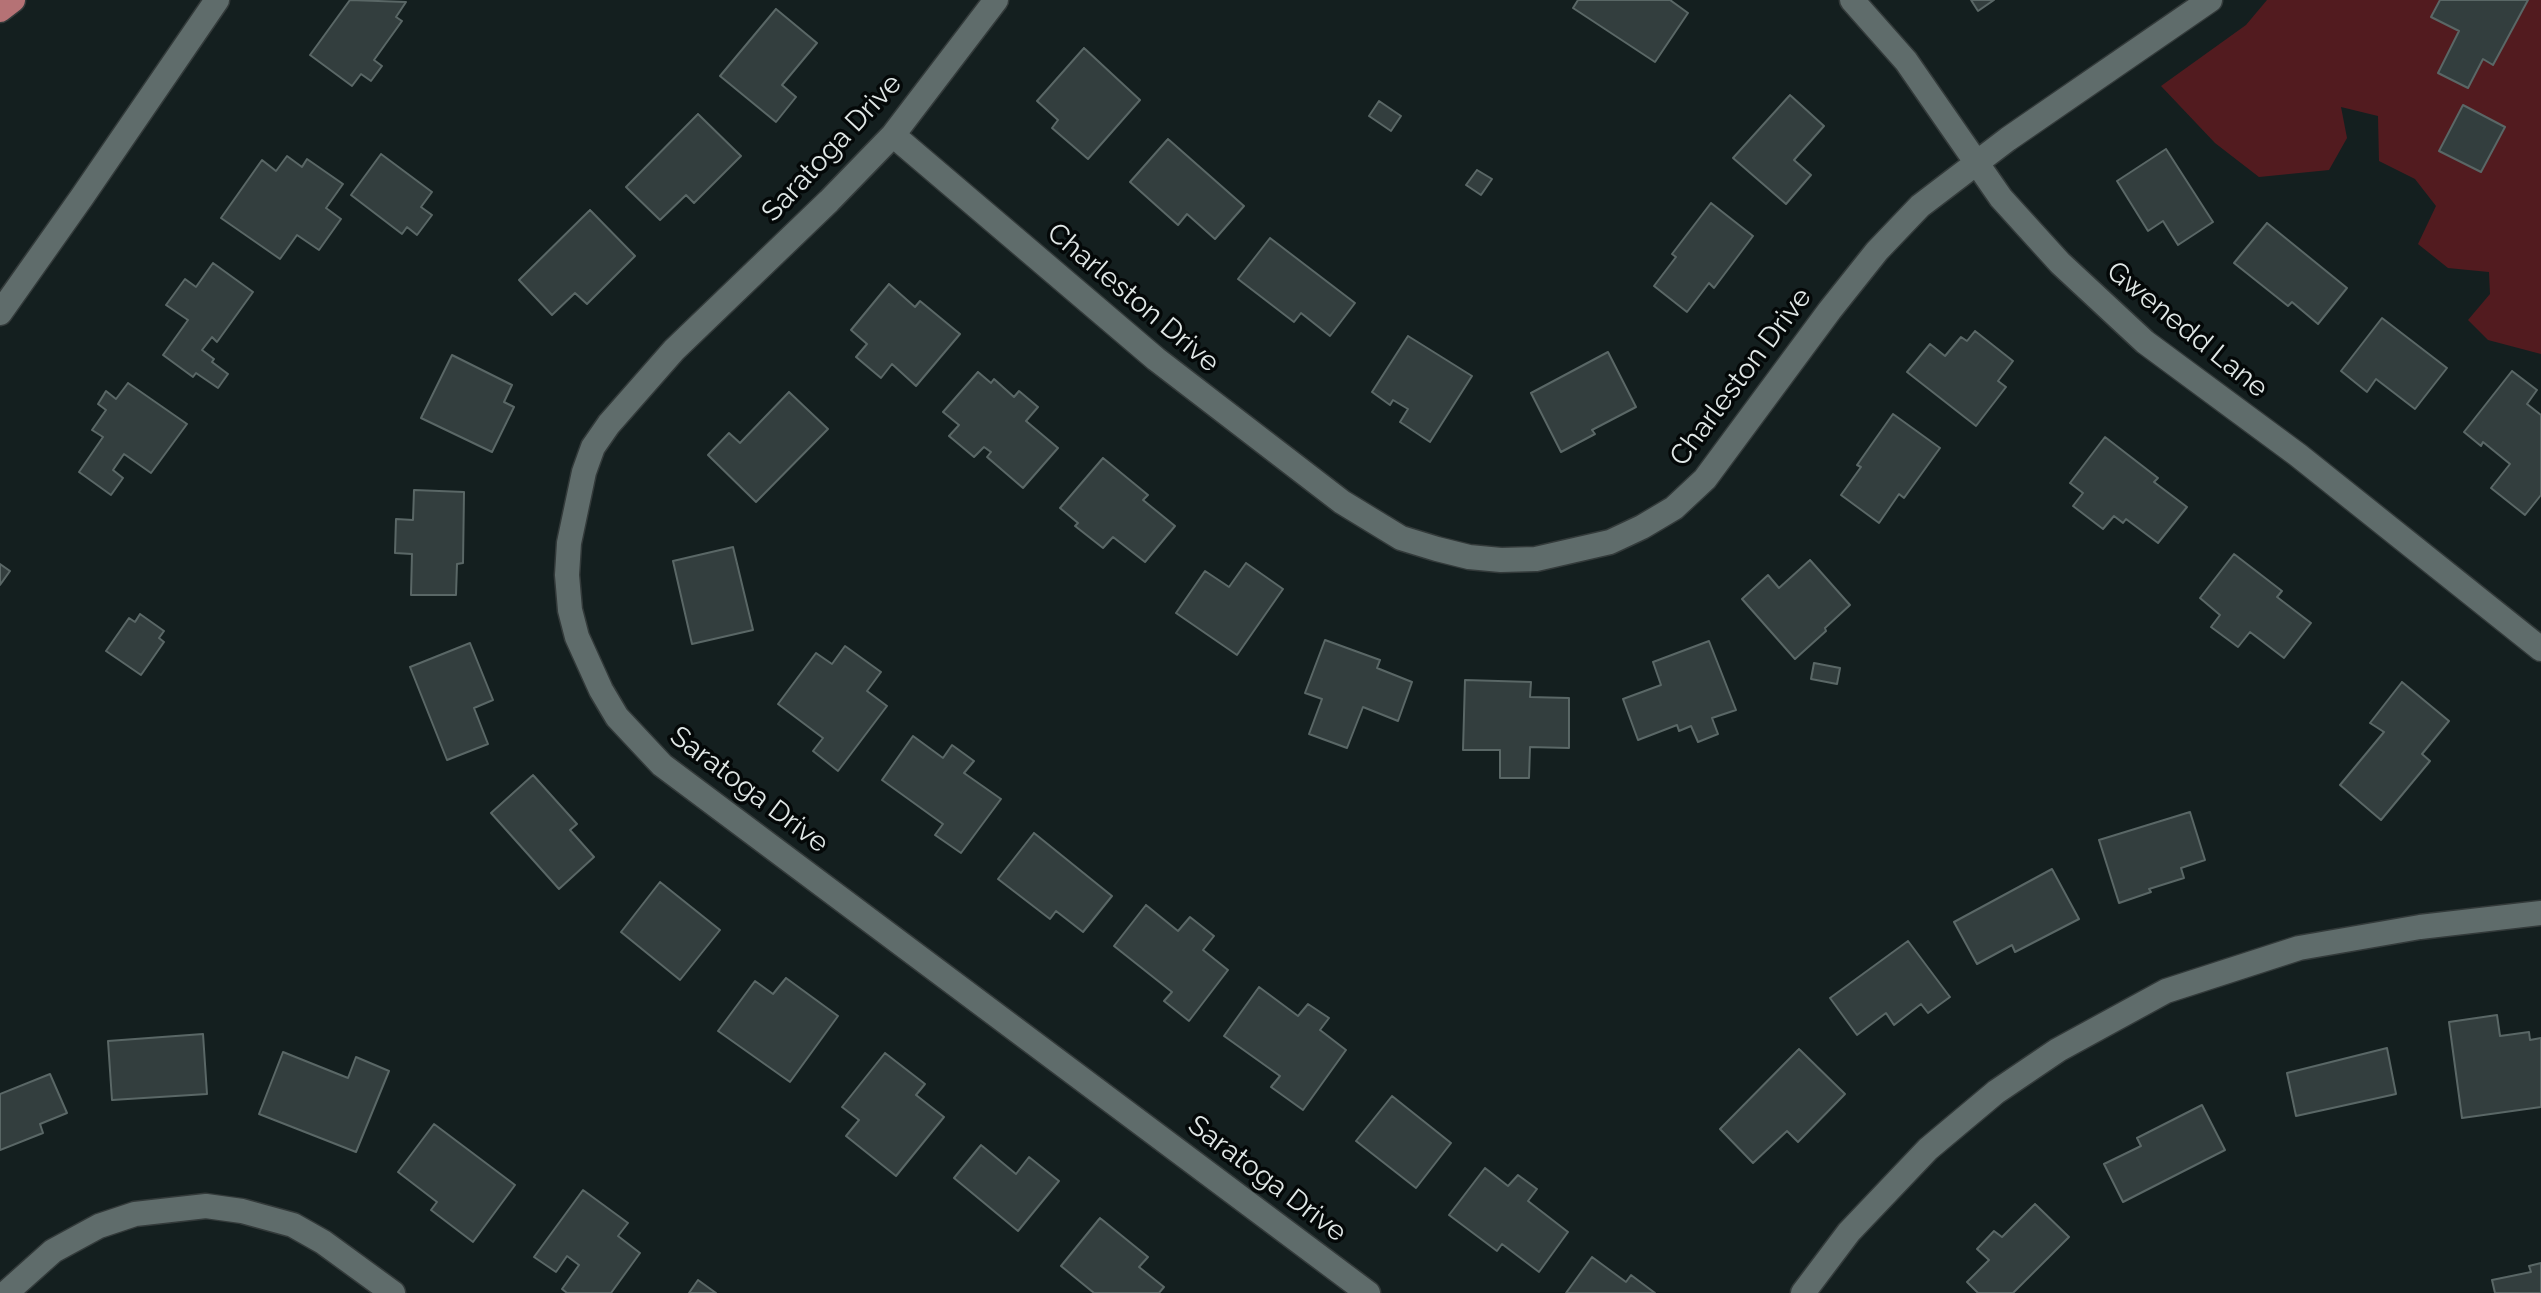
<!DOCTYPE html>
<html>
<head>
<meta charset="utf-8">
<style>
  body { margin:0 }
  canvas { display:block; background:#141f1f }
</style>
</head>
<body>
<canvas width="2541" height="1293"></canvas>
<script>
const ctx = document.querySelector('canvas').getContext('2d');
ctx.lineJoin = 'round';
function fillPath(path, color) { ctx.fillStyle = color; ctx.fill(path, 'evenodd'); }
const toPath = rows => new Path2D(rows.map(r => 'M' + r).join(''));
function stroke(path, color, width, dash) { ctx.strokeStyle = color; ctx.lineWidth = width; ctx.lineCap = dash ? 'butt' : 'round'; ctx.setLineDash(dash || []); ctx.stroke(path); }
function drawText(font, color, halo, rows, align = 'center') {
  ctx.font = font + ' Raleway,sans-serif'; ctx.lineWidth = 7; ctx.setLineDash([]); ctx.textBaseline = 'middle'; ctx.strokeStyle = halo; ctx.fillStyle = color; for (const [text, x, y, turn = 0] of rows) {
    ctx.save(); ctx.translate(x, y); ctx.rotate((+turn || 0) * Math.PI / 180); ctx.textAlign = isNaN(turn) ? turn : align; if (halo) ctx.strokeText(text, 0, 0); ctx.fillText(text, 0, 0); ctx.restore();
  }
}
fillPath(toPath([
  [2267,0,2541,0,2541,354,2488,340,2468,320,2490,294,2489,272,2448,268,2418,244,2436,206,2415,179,2379,161,2378,116,2341,107,2347,138,2329,170,2259,177,2215,143,2161,86,2246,25]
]), '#521b1f');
const building = toPath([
  [350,0,406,2,396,17,402,21,374,60,382,66,371,81,361,74,352,86,310,55,350,0],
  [1578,0,1670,0,1688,13,1655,62,1573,8,1578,0],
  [1971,0,1994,0,1978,11,1971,0],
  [2440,0,2528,0,2493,65,2483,59,2468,88,2438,73,2459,31,2431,17,2440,0],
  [776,9,817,43,782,85,796,97,776,122,720,76,776,9],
  [1084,48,1140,100,1088,159,1052,128,1058,120,1037,101,1084,48],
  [1790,95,1824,126,1794,160,1811,175,1786,204,1733,158,1790,95],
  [1379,101,1401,116,1391,131,1369,116,1379,101],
  [2463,105,2505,127,2481,172,2439,151,2463,105],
  [698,114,741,156,694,203,686,195,660,220,626,187,698,114],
  [1168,139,1244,206,1215,239,1187,214,1178,225,1130,182,1168,139],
  [2166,149,2213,222,2178,245,2163,221,2148,231,2117,181,2166,149],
  [381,154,432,192,421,207,432,215,417,235,407,227,402,234,351,195,381,154],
  [287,156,302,167,307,159,343,184,326,208,341,219,319,250,297,235,280,259,221,218,262,160,276,171,287,156],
  [1477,170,1492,179,1481,195,1466,185,1477,170],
  [1711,203,1753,236,1714,288,1709,283,1687,312,1654,286,1676,257,1672,254,1711,203],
  [590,210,635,256,587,304,575,293,552,315,519,280,590,210],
  [2267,223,2347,288,2318,324,2292,302,2288,306,2234,263,2267,223],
  [1270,238,1355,303,1330,336,1301,313,1294,322,1238,279,1270,238],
  [213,263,253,292,217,342,212,337,202,350,214,359,212,362,228,374,218,388,196,373,193,377,163,355,188,320,166,305,185,279,196,287,213,263],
  [889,284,915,307,920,301,960,334,916,386,892,364,881,378,856,357,867,344,851,330,889,284],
  [2382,318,2447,368,2415,409,2376,379,2367,392,2341,371,2382,318],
  [1975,331,2013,361,1998,381,2006,387,1976,426,1907,372,1930,344,1945,356,1961,337,1967,341,1975,331],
  [1408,336,1472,376,1430,442,1400,422,1408,409,1393,400,1390,405,1372,392,1408,336],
  [1608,352,1636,407,1592,430,1595,434,1561,452,1531,393,1608,352],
  [452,355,512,385,504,402,514,407,492,452,421,418,452,355],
  [2512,371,2537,390,2527,404,2541,415,2541,495,2525,515,2491,488,2510,464,2483,442,2481,446,2464,432,2512,371],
  [978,372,991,383,994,379,1014,397,1019,391,1038,407,1026,421,1058,448,1023,488,987,457,991,452,984,447,974,457,949,436,959,425,943,412,978,372],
  [128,383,187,424,151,473,124,454,113,470,123,478,111,495,79,472,103,437,92,430,106,410,98,404,106,391,116,399,128,383],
  [789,392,828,429,756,502,708,455,729,433,740,443,789,392],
  [1893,414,1940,448,1904,498,1899,494,1879,523,1841,495,1861,467,1857,465,1893,414],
  [2105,437,2158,478,2154,482,2187,507,2158,543,2126,519,2123,523,2114,516,2103,529,2073,506,2083,493,2070,483,2105,437],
  [1103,458,1148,495,1143,500,1175,526,1145,562,1113,537,1103,548,1075,526,1078,523,1060,508,1103,458],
  [414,490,464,492,463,563,457,564,456,595,411,595,412,554,395,553,396,519,413,520,414,490],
  [733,547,753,630,692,644,673,561,733,547],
  [2234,554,2282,591,2277,597,2311,623,2284,658,2250,632,2238,647,2211,627,2220,615,2200,598,2234,554],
  [1810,560,1850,605,1825,628,1826,631,1795,659,1742,599,1768,575,1779,588,1810,560],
  [1246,563,1283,589,1237,655,1176,613,1205,571,1229,587,1246,563],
  [0,564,10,571,0,585,0,564],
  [140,614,164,631,159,638,164,642,141,675,106,651,129,618,135,622,140,614],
  [1325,640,1380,660,1377,668,1412,682,1398,721,1363,707,1347,748,1309,734,1322,699,1305,693,1325,640],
  [1709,641,1736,710,1712,718,1718,734,1698,742,1691,726,1679,731,1677,725,1638,740,1623,699,1661,685,1653,662,1709,641],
  [470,643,493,700,474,708,488,744,447,760,410,667,470,643],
  [845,646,881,672,867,691,887,706,838,771,813,751,823,738,778,704,816,653,832,664,845,646],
  [1814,663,1840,668,1837,684,1811,679,1814,663],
  [1465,680,1531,682,1530,697,1569,698,1569,748,1530,747,1529,778,1500,778,1500,750,1463,750,1465,680],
  [2402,682,2449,721,2422,754,2430,761,2381,820,2340,785,2384,732,2370,723,2402,682],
  [913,736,943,758,952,745,974,761,964,773,1001,799,961,853,935,835,943,824,882,780,913,736],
  [533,775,577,824,570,830,594,857,559,889,491,813,533,775],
  [2190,812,2205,860,2181,868,2184,878,2149,889,2151,892,2119,903,2099,840,2190,812],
  [1034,833,1112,896,1083,932,1056,911,1050,919,998,879,1034,833],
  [2052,869,2079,919,2015,952,2012,945,1977,964,1954,922,2052,869],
  [660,882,720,930,680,980,621,932,660,882],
  [1146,905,1178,931,1190,917,1214,936,1203,950,1228,970,1189,1021,1164,1001,1172,992,1114,946,1146,905],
  [1908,941,1950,997,1928,1013,1921,1004,1894,1025,1886,1013,1857,1035,1830,998,1908,941],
  [786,978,838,1016,790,1082,718,1031,755,981,773,994,786,978],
  [1259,987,1298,1016,1308,1004,1329,1018,1320,1030,1346,1050,1303,1110,1271,1087,1280,1076,1224,1036,1259,987],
  [2497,1015,2500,1036,2529,1032,2530,1040,2541,1038,2541,1107,2462,1118,2449,1022,2497,1015],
  [203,1034,207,1094,112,1100,108,1041,203,1034],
  [2387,1048,2396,1094,2296,1116,2287,1073,2387,1048],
  [1799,1049,1845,1094,1798,1142,1787,1131,1753,1163,1720,1129,1799,1049],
  [283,1052,348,1078,356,1057,389,1071,356,1152,259,1114,283,1052],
  [885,1053,925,1084,916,1095,944,1117,896,1176,846,1136,859,1120,842,1107,885,1053],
  [50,1074,67,1113,40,1124,43,1133,0,1150,0,1094,50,1074],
  [1392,1096,1451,1143,1416,1188,1356,1141,1392,1096],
  [2202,1105,2225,1150,2123,1202,2104,1164,2141,1146,2137,1138,2202,1105],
  [434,1124,515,1185,473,1242,431,1210,437,1202,398,1172,434,1124],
  [981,1145,1016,1174,1029,1157,1059,1181,1018,1231,954,1178,981,1145],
  [1485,1168,1508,1186,1518,1175,1537,1189,1528,1201,1568,1232,1539,1272,1502,1244,1497,1251,1449,1215,1485,1168],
  [583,1190,628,1223,618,1236,640,1253,611,1293,567,1293,562,1289,579,1265,567,1256,556,1272,534,1257,583,1190],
  [2035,1204,2069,1237,2013,1293,1978,1293,1967,1282,1989,1260,1977,1249,1994,1231,2002,1237,2035,1204],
  [1100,1218,1148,1257,1139,1267,1164,1287,1159,1293,1094,1293,1061,1266,1100,1218],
  [1592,1257,1626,1282,1631,1275,1655,1293,1566,1293,1592,1257],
  [2541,1263,2541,1293,2495,1293,2492,1280,2531,1272,2529,1266,2541,1263],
  [698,1280,716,1293,689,1293,698,1280]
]);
fillPath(building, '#333e3e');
stroke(building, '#5a6766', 2);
const minor = toPath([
  [996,0,893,135,829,201,674,350,609,424,593,447,584,472,569,543,567,575,570,610,577,637,601,690,617,717,662,765,1368,1293],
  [1852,0,1906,61,2001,198,2060,263,2145,342,2298,455,2541,649],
  [893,135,1156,359,1342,502,1401,538,1437,549,1469,557,1501,560,1536,559,1610,542,1642,527,1674,508,1705,479,1830,310,1877,251,1920,206,2008,139,2210,0],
  [0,313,82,197,217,0],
  [6,1293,53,1251,99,1226,135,1214,206,1206,242,1211,293,1225,323,1242,393,1293],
  [1803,1293,1849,1232,1928,1149,1996,1092,2058,1050,2166,991,2299,948,2420,927,2541,913]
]);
const major = toPath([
  [0,10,13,0]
]);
stroke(minor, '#333a3a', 27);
stroke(major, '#333a3a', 27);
stroke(minor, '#5f6c6b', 24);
stroke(major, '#b57275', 24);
drawText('28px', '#e0e7e6', '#040808', [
  ["Saratoga Drive",832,148,-47],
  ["Charleston Drive",1133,298,40],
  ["Gwenedd Lane",2187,330,39],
  ["Charleston Drive",1741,377,-53],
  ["Saratoga Drive",749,790,37],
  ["Saratoga Drive",1267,1179,37]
]);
</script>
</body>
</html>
